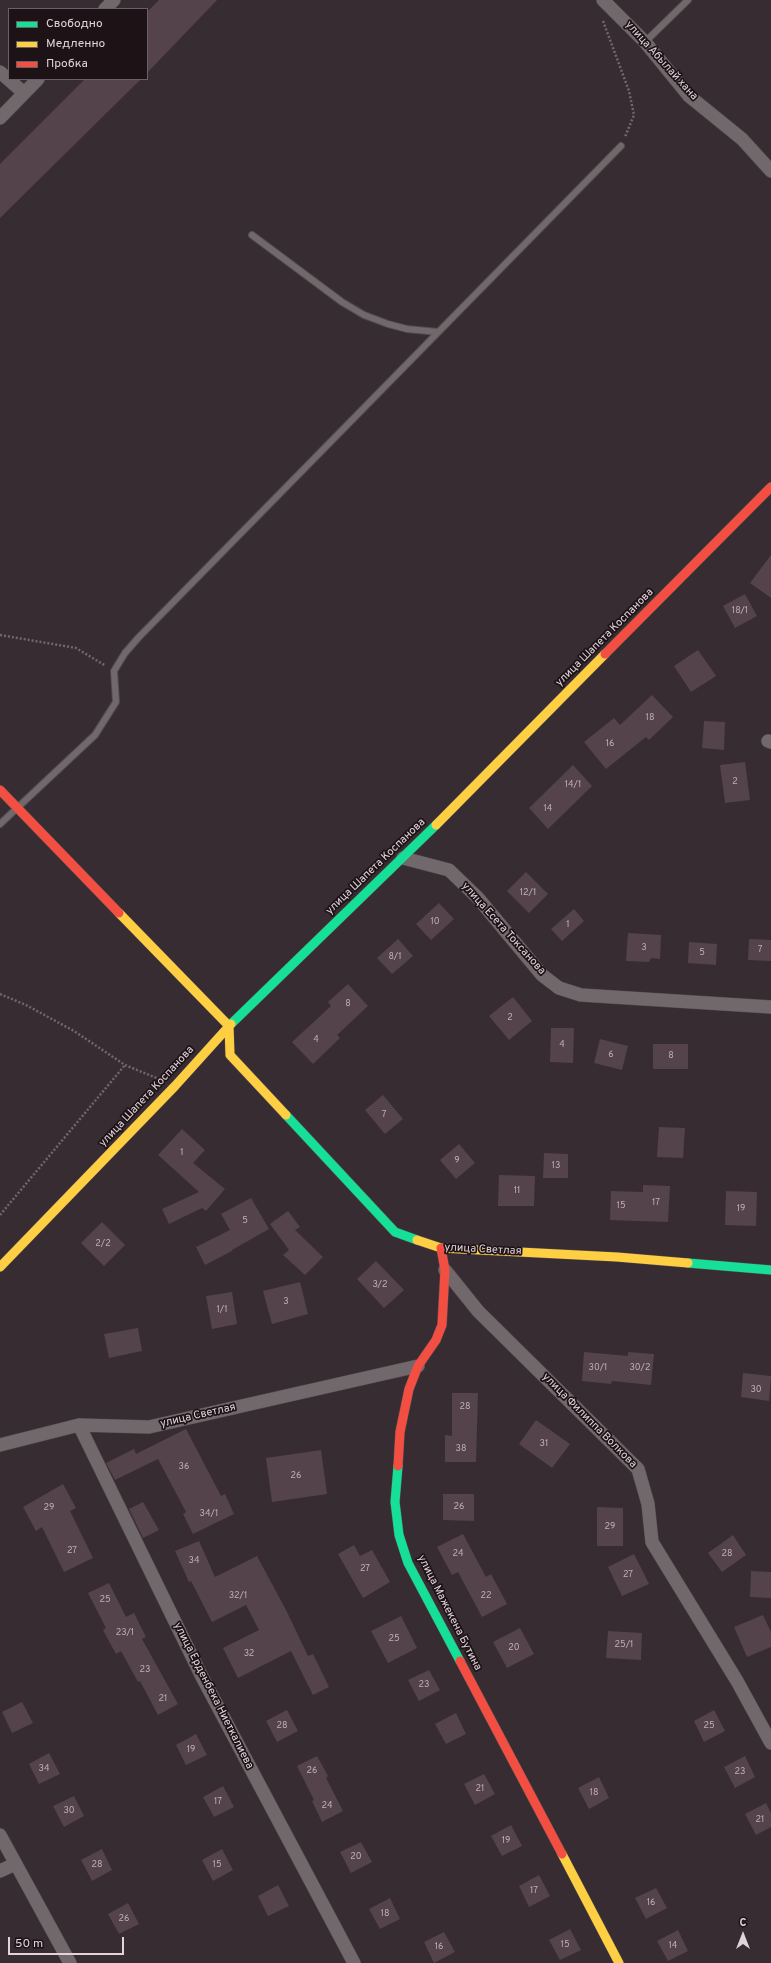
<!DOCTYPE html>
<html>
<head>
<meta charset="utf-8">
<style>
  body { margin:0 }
  #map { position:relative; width:771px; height:1963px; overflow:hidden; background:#372c31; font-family:Overpass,sans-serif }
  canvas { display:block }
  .legend { position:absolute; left:8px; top:8px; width:140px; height:72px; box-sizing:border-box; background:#1d1317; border:1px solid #6b6065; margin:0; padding:5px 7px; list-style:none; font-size:12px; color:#e1d3d9 }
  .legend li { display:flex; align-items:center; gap:8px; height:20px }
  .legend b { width:20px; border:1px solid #6b6065 }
  .north { position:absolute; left:723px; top:1915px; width:40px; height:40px; -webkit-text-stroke:3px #1d1317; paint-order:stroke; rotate:0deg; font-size:11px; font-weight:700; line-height:16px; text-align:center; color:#e1d3d9 }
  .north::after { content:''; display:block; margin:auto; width:14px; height:18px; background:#e1d3d9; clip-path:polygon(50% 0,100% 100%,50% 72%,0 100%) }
  .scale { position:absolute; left:8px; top:1937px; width:116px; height:18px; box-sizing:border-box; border:2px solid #e1d3d9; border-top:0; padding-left:5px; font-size:12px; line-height:14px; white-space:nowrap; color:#e1d3d9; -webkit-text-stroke:3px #1d1317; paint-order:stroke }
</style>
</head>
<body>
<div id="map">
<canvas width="771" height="1963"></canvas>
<ul class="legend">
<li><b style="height:5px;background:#16e098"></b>Свободно</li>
<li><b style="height:5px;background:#ffcf43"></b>Медленно</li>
<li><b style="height:5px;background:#f24e42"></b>Пробка</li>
</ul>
<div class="north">С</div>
<div class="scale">50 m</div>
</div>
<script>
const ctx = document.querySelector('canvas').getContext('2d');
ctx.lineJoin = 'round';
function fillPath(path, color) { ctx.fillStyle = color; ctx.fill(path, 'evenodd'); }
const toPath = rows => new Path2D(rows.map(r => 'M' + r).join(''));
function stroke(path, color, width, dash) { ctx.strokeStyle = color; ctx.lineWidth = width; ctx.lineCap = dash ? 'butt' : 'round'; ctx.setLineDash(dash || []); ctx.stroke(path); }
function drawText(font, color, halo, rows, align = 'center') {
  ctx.font = font + ' Overpass,sans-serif'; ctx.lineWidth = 3.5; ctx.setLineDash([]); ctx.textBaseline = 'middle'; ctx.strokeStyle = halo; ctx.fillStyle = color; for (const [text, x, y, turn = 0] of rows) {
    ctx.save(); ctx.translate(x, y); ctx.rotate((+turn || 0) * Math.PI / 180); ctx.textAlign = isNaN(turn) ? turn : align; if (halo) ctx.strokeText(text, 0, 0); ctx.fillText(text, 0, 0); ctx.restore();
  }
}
fillPath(toPath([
  [159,0,217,0,147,73,147,12],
  [85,79,141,79,0,218,0,164],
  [771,555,771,598,750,583],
  [745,594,757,616,735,628,723,606],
  [698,650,716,676,691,692,674,666],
  [652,695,673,717,649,740,646,737,606,769,584,742,614,718,620,725],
  [704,721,725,722,724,750,702,748],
  [745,762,750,800,725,803,720,765],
  [573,765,592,786,548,829,529,808],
  [526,872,548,894,529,913,507,891],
  [439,903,454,919,431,940,416,924],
  [574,909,584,921,562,941,551,929],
  [628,933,661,935,660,959,651,958,649,962,626,961],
  [398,939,413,956,392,974,377,958],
  [749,939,771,940,771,961,748,960],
  [689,942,717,944,716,965,688,963],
  [348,984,368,1006,337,1035,340,1038,313,1064,292,1042,331,1006,328,1002],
  [513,997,532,1021,509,1040,489,1016],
  [551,1028,574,1028,573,1063,550,1062],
  [600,1039,628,1046,622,1070,594,1063],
  [653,1044,688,1044,688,1069,653,1069],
  [383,1095,403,1119,385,1134,365,1110],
  [659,1127,685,1128,683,1158,657,1157],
  [182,1129,205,1150,193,1163,225,1189,206,1211,202,1208,169,1224,162,1209,199,1192,158,1155],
  [459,1144,475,1163,456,1179,440,1160],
  [544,1153,568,1154,568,1178,543,1178],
  [499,1175,535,1176,534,1206,498,1206],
  [643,1185,670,1186,668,1222,610,1220,611,1191,643,1192],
  [726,1191,757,1192,756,1226,725,1225],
  [251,1198,269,1229,232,1250,232,1251,205,1265,196,1247,230,1230,221,1214],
  [288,1211,300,1227,295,1230,323,1257,305,1275,283,1255,289,1250,270,1224],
  [102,1222,125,1245,104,1266,81,1243],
  [376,1261,404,1290,384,1308,357,1279],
  [300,1282,308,1314,272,1324,263,1291],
  [232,1292,237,1324,212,1329,206,1296],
  [138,1328,142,1351,109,1358,104,1334],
  [584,1352,628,1356,628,1352,654,1354,651,1385,612,1381,611,1384,582,1381],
  [743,1373,771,1376,769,1401,741,1397],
  [452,1393,478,1393,476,1462,445,1462,445,1435,452,1436],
  [536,1420,570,1444,552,1468,519,1444],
  [186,1429,221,1496,225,1494,234,1514,193,1534,183,1514,186,1512,158,1459,115,1480,106,1463,134,1449,136,1454],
  [321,1450,327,1494,272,1502,266,1458],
  [63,1484,76,1508,70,1511,93,1558,64,1572,42,1527,36,1531,23,1507],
  [443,1494,474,1494,474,1521,443,1520],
  [143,1502,159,1530,143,1538,129,1509],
  [597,1507,623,1508,623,1546,597,1546],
  [463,1534,486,1577,491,1574,507,1604,482,1617,458,1572,452,1575,437,1547],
  [733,1535,746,1555,722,1572,708,1553],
  [199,1541,215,1577,257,1556,286,1610,308,1656,313,1654,329,1687,313,1695,291,1651,238,1678,223,1648,259,1630,246,1605,212,1622,191,1581,189,1582,175,1551],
  [354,1545,360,1556,372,1550,390,1582,363,1598,338,1554],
  [634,1554,649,1584,622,1596,608,1567],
  [751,1571,771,1572,771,1598,750,1597],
  [109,1583,126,1617,134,1613,146,1637,142,1639,178,1704,158,1715,140,1681,138,1682,121,1651,116,1654,103,1630,106,1628,88,1593],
  [763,1615,771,1632,771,1647,747,1657,734,1627],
  [401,1616,417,1648,388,1663,371,1631],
  [520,1628,534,1654,507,1668,493,1642],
  [608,1631,642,1633,641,1660,606,1658],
  [429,1670,440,1690,419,1701,408,1680],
  [22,1702,33,1723,12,1733,2,1712],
  [287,1710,298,1731,277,1742,266,1721],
  [714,1710,725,1731,704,1742,694,1721],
  [456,1713,466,1734,446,1744,435,1724],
  [196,1734,207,1755,186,1765,176,1745],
  [49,1753,60,1774,39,1784,29,1764],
  [317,1756,328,1776,326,1778,343,1811,322,1822,312,1801,314,1800,297,1766],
  [745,1756,755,1777,735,1788,724,1767],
  [484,1774,495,1794,475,1805,464,1784],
  [599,1777,609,1798,589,1809,578,1788],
  [223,1786,234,1807,214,1817,203,1797],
  [74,1796,84,1816,64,1827,53,1806],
  [766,1803,771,1813,771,1827,756,1835,745,1814],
  [511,1825,522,1846,502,1856,491,1836],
  [361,1842,372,1862,351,1873,340,1852],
  [102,1849,112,1870,92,1881,81,1860],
  [222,1849,233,1870,213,1881,202,1860],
  [539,1875,550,1896,529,1907,519,1886],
  [278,1885,289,1906,268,1916,258,1896],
  [656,1888,667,1908,646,1919,635,1898],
  [390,1898,400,1919,380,1929,369,1909],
  [128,1903,139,1924,119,1934,108,1914],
  [570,1929,581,1950,560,1960,549,1940],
  [678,1930,688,1951,668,1961,657,1941],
  [444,1932,455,1952,434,1963,424,1942]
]), '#54434b');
const lane = toPath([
  [645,42,688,0],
  [252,235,342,302,364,315,388,324,407,329,438,332],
  [0,824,95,735,116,702,114,671,125,653,139,637,621,146]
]);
const street = toPath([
  [603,0,645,42,689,96,742,139,771,171],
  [105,9,114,0],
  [0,72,24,93],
  [0,118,38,79],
  [768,741,771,742],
  [403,858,449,870,478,898,542,975,559,988,581,995,771,1007],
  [445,1270,478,1311,638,1469,648,1504,652,1542,737,1681,771,1743],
  [79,1425,201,1675,354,1963],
  [0,1445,79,1425,149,1427,418,1366],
  [0,1835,70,1963],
  [0,1871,15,1864]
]);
const fast = toPath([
  [231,1024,436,825],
  [286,1115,395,1232,417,1240],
  [688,1263,771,1270],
  [398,1466,395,1502,399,1535,408,1563,460,1661]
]);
const slow = toPath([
  [436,825,605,654],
  [119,913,229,1026,230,1055,286,1115],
  [417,1240,441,1248,617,1257,688,1263],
  [0,1267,175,1086,231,1024],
  [562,1854,619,1963]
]);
const jam = toPath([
  [605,654,771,487],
  [0,790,119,913],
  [398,1466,400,1432,409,1389,418,1366,436,1340,442,1325,445,1270,441,1248],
  [460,1661,562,1854]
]);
stroke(lane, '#544b4f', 8);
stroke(street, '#544b4f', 14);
stroke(fast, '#544b4f', 10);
stroke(slow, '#544b4f', 10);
stroke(jam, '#544b4f', 10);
stroke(toPath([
  [603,21,629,91,634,115,625,137],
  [0,635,76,648,106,666],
  [0,994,26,1005,74,1031,125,1065,159,1079],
  [0,1215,125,1065]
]), '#71686c', 2.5, [2, 2]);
stroke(lane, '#70686b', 6);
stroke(street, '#70686b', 13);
stroke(fast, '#16e098', 9);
stroke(slow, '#ffcf43', 9);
stroke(jam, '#f24e42', 9);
drawText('9px', '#beafb6', null, [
  ["18/1",740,611],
  ["18",650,718],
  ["16",610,744],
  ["2",735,782],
  ["14/1",573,785],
  ["14",548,809],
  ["12/1",528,893],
  ["10",435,922],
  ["1",568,925],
  ["3",644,948],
  ["7",760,950],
  ["5",702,953],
  ["8/1",395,957],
  ["8",348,1004],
  ["2",510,1018],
  ["4",316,1040],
  ["4",562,1045],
  ["6",611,1055],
  ["8",671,1056],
  ["7",384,1115],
  ["1",182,1153],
  ["9",457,1161],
  ["13",556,1166],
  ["11",517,1191],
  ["17",656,1203],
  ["15",621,1206],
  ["19",741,1209],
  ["5",245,1221],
  ["2/2",103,1244],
  ["3/2",380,1285],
  ["3",286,1302],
  ["1/1",222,1310],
  ["30/1",598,1368],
  ["30/2",640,1368],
  ["30",756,1390],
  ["28",465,1407],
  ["31",544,1444],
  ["38",461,1449],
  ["36",184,1467],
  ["26",296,1476],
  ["26",459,1507],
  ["29",49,1508],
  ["34/1",209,1514],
  ["29",610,1527],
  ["27",72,1551],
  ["24",458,1554],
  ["28",727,1554],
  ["34",194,1561],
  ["27",365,1569],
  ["27",628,1575],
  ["32/1",238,1596],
  ["22",486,1596],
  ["25",105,1600],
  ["23/1",125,1633],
  ["25",394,1639],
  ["25/1",624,1645],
  ["20",514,1648],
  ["32",249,1654],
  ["23",145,1670],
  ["23",424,1685],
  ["21",163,1699],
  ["28",282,1726],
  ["25",709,1726],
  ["19",191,1750],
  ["34",44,1769],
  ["26",312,1771],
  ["23",740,1772],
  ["21",480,1789],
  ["18",594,1793],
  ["17",218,1802],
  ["24",327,1806],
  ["30",69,1811],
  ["21",760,1820],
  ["19",506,1841],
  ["20",356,1857],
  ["28",97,1865],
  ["15",217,1865],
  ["17",534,1891],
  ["16",651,1903],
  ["18",385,1914],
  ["26",124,1919],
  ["15",565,1945],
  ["14",673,1946],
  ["16",439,1947]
]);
drawText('11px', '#e1d3d9', '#1d1317', [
  ["улица Абылай хана",661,61,48],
  ["улица Шапета Коспанова",605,638,-45],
  ["улица Шапета Коспанова",376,867,-44],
  ["улица Есета Токсанова",503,929,48],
  ["улица Шапета Коспанова",147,1097,-47],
  ["улица Светлая",483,1250,3],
  ["улица Светлая",198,1416,-13],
  ["улица Филиппа Волкова",589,1421,45],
  ["улица Мажекена Бутина",449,1613,63],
  ["улица Ерденбека Ниеткалиева",213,1696,63]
]);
</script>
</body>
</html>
